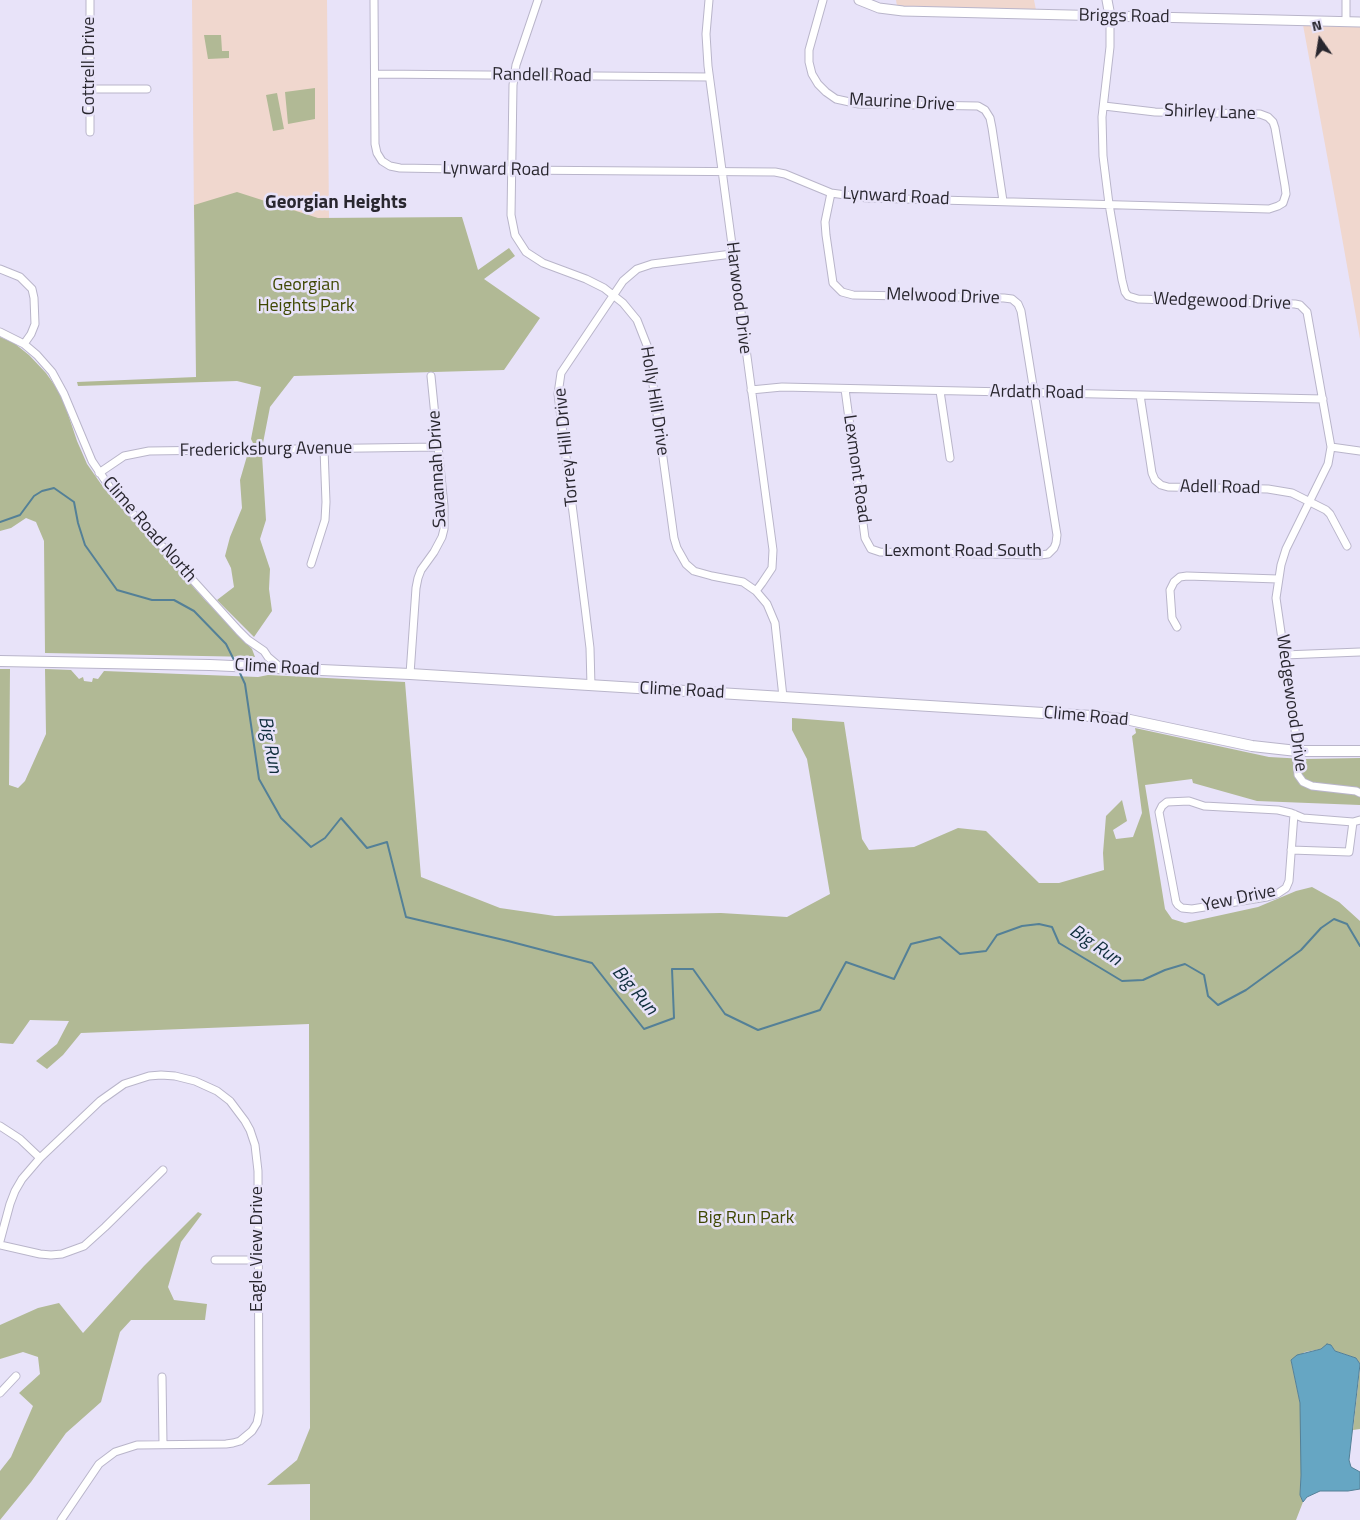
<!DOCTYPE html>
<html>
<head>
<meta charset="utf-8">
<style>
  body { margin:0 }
  #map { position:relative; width:1360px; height:1520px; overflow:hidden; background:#e8e3f9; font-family:"Titillium Web",sans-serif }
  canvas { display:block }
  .north { position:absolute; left:1295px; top:15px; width:50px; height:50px; -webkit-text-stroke:4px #e8e3f9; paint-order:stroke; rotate:347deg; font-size:14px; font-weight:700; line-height:20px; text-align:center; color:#29272f }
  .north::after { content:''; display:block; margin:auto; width:18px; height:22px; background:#29272f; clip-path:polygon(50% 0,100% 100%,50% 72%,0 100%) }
</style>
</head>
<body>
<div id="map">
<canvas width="1360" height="1520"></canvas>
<div class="north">N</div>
</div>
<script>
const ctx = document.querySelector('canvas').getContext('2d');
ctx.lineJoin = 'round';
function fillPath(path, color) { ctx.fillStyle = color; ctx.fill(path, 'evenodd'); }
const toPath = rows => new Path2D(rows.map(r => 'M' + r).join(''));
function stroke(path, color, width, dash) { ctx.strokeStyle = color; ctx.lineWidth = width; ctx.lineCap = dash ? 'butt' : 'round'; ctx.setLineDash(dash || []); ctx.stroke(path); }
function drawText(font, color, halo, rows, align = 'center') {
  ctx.font = font + ' "Titillium Web",sans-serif'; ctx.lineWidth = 5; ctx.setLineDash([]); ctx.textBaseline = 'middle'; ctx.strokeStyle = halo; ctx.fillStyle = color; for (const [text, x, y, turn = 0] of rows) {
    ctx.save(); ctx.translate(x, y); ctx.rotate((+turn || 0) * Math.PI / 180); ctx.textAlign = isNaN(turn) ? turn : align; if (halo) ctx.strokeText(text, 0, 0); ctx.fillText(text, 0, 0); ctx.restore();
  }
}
fillPath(toPath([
  [192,0,327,0,329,218,194,219],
  [896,0,1034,0,1036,10,897,6],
  [1303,25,1360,26,1360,339,1338,215]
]), '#f0d7ce');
fillPath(toPath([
  [204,35,221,35,222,51,229,51,229,58,208,59],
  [315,88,315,119,288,124,285,92],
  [277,93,284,129,273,131,266,95],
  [237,192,318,218,462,217,478,270,509,248,515,256,484,279,540,318,504,370,294,376,270,407,263,443,253,443,251,439,261,387,237,381,78,386,77,382,196,377,194,205],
  [0,337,14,343,29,355,46,373,58,390,64,402,77,441,87,464,101,484,205,600,252,649,255,657,45,653,44,541,36,522,26,518,11,528,0,531],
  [256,454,262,455,266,520,260,539,270,569,269,589,272,611,254,637,217,600,234,587,231,568,225,556,230,537,242,508,240,480,247,456],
  [0,669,10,669,9,785,18,788,25,781,46,734,45,669,71,670,79,679,83,677,84,681,92,682,93,678,98,679,104,671,258,677,268,675,405,682,421,877,500,908,555,916,721,913,787,917,830,894,807,759,792,730,792,718,844,722,862,839,869,850,914,847,958,828,986,831,1039,883,1059,883,1104,870,1103,853,1106,816,1122,800,1127,821,1113,830,1116,839,1133,837,1142,813,1132,736,1136,733,1135,728,1269,757,1305,759,1360,758,1360,805,1257,801,1193,783,1192,779,1145,785,1165,909,1172,919,1185,923,1258,907,1296,891,1312,887,1339,902,1360,921,1360,1364,1356,1358,1335,1351,1331,1345,1321,1349,1305,1352,1291,1360,1300,1403,1301,1414,1301,1475,1300,1495,1303,1502,1296,1520,310,1520,310,1484,267,1485,297,1460,310,1428,309,1024,81,1033,63,1055,47,1069,36,1061,57,1044,69,1021,30,1020,13,1044,0,1043],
  [198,1212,202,1214,181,1242,168,1287,174,1300,207,1304,205,1320,131,1320,120,1332,101,1402,66,1433,31,1482,0,1520,0,1471,11,1457,33,1406,19,1393,40,1374,38,1357,23,1352,0,1359,0,1325,38,1308,59,1303,83,1333,144,1266],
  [1360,1368,1360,1429,1353,1430]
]), '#b1b995');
const water = toPath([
  [1327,1344,1331,1345,1335,1351,1356,1358,1360,1364,1349,1460,1351,1467,1360,1472,1360,1489,1348,1491,1320,1491,1307,1497,1303,1502,1300,1495,1301,1475,1300,1403,1291,1360,1297,1355,1321,1349,1327,1344]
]);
fillPath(water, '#66a6c3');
stroke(water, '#548097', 1);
stroke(toPath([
  [0,522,20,515,34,496,42,491,54,488,74,502,78,523,85,545,117,590,152,600,174,600,194,611,226,644,235,662],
  [239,671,245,684,259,779,281,818,311,847,325,838,341,818,367,848,387,842,406,917,508,941,592,963,644,1029,674,1018,672,969,693,969,725,1014,758,1030,820,1010,846,962,894,979,911,944,940,937,960,954,986,951,997,935,1022,926,1039,924,1052,927,1059,943,1122,981,1143,980,1165,970,1185,964,1204,975,1208,996,1218,1005,1246,990,1301,950,1321,928,1334,919,1347,924,1360,946]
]), '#548097', 2);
const minor = toPath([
  [90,0,90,132],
  [374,0,375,144,377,153,382,161,390,166,400,168,511,170,775,172,785,174,831,193,867,198,1269,209,1278,206,1283,203,1286,194,1285,186,1275,128,1273,122,1268,117,1260,114,1155,112,1104,106],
  [538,0,516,65,513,85,511,215,515,235,526,252,543,263,586,279,604,288,623,303,637,320,648,348,674,538,677,548,686,564,694,571,712,576,743,582,756,591,767,604,775,623,783,697],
  [709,0,706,34,708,66,773,550,772,568,762,583,756,591],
  [823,0,809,50,809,62,812,74,818,84,826,92,836,99,859,104,978,106,985,110,990,118,992,128,1003,201],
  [1346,0,1346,22],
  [1110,16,1110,47,1102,117,1103,156,1109,204,1122,280,1125,292,1128,296,1138,299,1295,304,1300,305,1307,312,1331,447,1328,464,1286,549,1281,565,1276,598,1295,729,1298,775,1303,782,1312,786,1356,791,1360,793],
  [375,74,709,77],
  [90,89,147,89],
  [831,193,825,222,826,235,833,283,842,292,853,295,1004,298,1012,299,1018,304,1021,311,1057,535,1056,543,1054,548,1048,554,1040,555,880,552,871,549,865,538,845,389],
  [0,269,20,277,32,289,34,298,35,324,31,334,24,344],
  [0,332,24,344,37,355,52,372,64,394,92,461,113,492,239,631,248,640,264,651,268,657,281,668],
  [751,390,782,387,1323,399],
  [940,391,950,458],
  [1140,395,1152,473,1155,480,1161,485,1168,487,1268,489,1292,493,1326,510,1330,514,1347,546],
  [1331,447,1360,451],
  [99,473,124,456,149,451,438,447],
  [311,564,325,520,326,502,324,449],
  [1177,627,1172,618,1170,590,1174,582,1180,577,1187,576,1278,579],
  [1284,655,1360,652],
  [410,674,416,588,418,578,421,570,434,552,442,537,444,529,444,506,431,376],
  [591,686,590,648,585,607,558,394,561,373,623,281,637,269,652,264,732,254],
  [1294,814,1289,881,1286,888,1277,894,1267,897,1192,909,1182,908,1178,905,1176,902,1159,812,1162,806,1167,802,1189,801,1204,806,1278,810,1291,813,1303,818,1353,822,1360,820],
  [1291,850,1349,852,1353,822],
  [0,1126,20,1139,40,1158],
  [0,1241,10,1204,15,1191,22,1179,40,1158,100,1101,124,1084,149,1076,161,1075,175,1076,195,1081,217,1091,230,1101,245,1121,250,1130,255,1145,258,1171,259,1413,257,1423,252,1431,240,1441,233,1443,226,1444,137,1445,115,1452,99,1464,61,1520],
  [0,1245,40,1254,51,1255,62,1254,84,1246,105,1227,163,1170],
  [215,1260,258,1260],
  [162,1377,163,1444],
  [0,1393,16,1376]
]);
const tertiary = toPath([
  [859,0,879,8,903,11,1360,22],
  [1107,0,1110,16]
]);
const secondary = toPath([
  [0,661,210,665,410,674,1092,716,1130,720,1252,746,1297,751,1360,751]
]);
stroke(minor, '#b9b5ca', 9);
stroke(tertiary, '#b9b5ca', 11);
stroke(secondary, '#b9b5ca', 12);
stroke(minor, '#fff', 7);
stroke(tertiary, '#fff', 9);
stroke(secondary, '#fff', 10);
drawText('18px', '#29272f', '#e8e3f9', [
  ["Briggs Road",1124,17,1],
  ["Cottrell Drive",90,66,-90],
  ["Randell Road",542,76,1],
  ["Maurine Drive",902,103,3],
  ["Shirley Lane",1210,113,2],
  ["Lynward Road",496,170,1],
  ["Lynward Road",896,197,3],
  ["Melwood Drive",943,297,2],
  ["Harwood Drive",738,298,83],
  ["Wedgewood Drive",1222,302,2],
  ["Ardath Road",1037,393,1],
  ["Holly Hill Drive",654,401,81],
  ["Torrey Hill Drive",567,447,-96],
  ["Fredericksburg Avenue",266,450,-1],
  ["Savannah Drive",438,469,-93],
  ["Lexmont Road",856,469,82],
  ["Adell Road",1220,488,1],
  ["Clime Road North",149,530,49],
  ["Lexmont Road South",963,552],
  ["Clime Road",277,668,3],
  ["Clime Road",682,691,3],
  ["Wedgewood Drive",1291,703,82],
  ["Clime Road",1086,717,5],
  ["Yew Drive",1239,899,-12],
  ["Eagle View Drive",258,1249,-90]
]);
drawText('18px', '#3f4803', '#e8e3f9', [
  ["Georgian",306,286],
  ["Heights Park",306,307],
  ["Big Run Park",746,1219]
]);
drawText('bold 19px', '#29272f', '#e8e3f9', [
  ["Georgian Heights",336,203]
]);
drawText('italic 19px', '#0f2e3c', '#e8e3f9', [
  ["Big Run",269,745,79],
  ["Big Run",1095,946,34],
  ["Big Run",634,991,49]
]);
</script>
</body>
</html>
